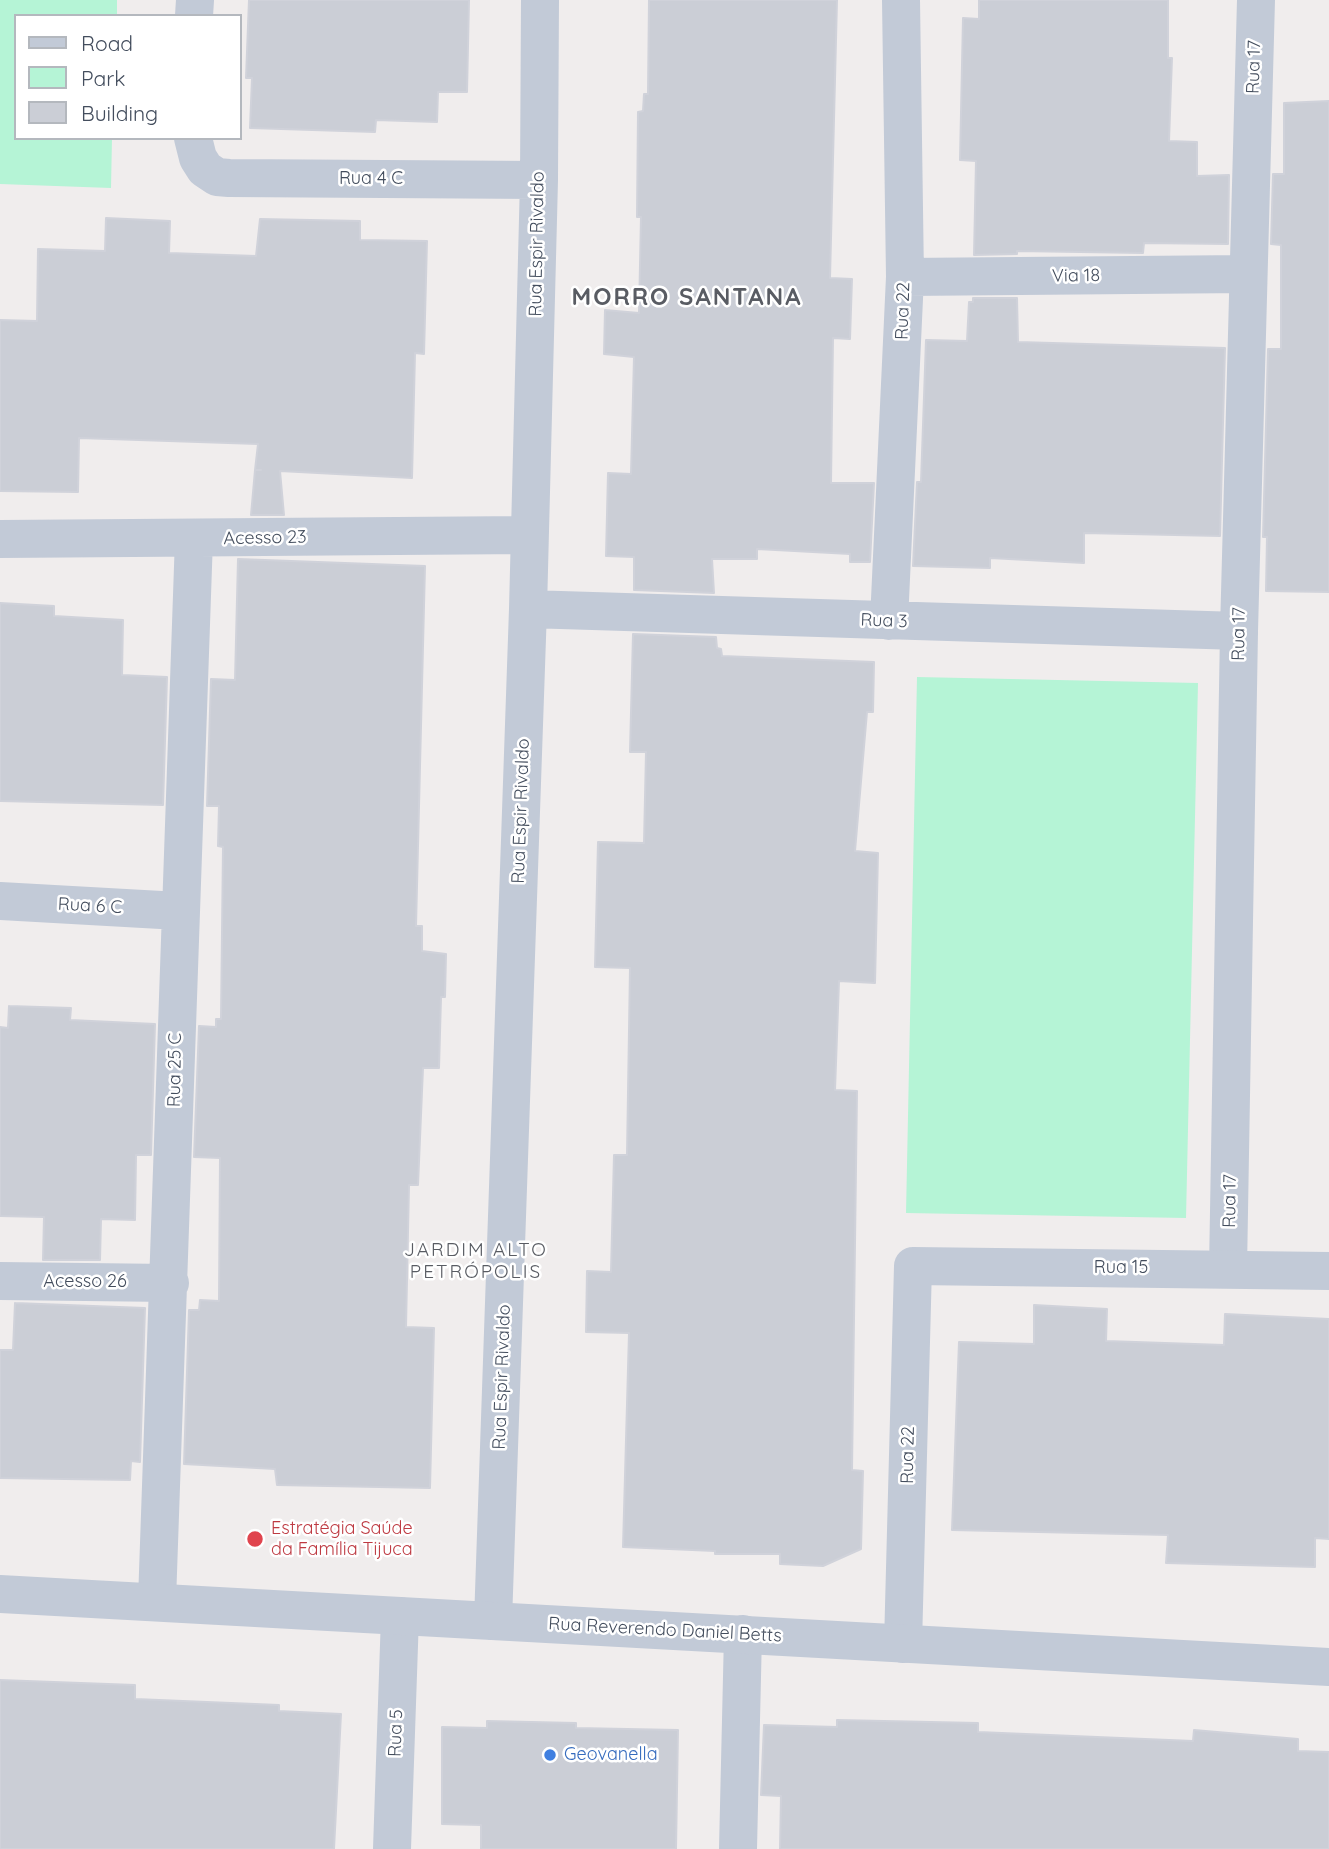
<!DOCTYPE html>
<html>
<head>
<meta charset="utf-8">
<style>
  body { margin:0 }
  #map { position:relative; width:1329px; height:1849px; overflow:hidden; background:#f0eded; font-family:Quicksand,sans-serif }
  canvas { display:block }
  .legend { position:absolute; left:14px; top:14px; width:228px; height:126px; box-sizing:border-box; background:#fff; border:2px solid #b4b8be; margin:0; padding:9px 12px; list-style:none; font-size:21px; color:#434d5d }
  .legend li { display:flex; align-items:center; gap:14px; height:35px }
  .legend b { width:35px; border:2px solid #b4b8be }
</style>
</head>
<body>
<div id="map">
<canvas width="1329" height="1849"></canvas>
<ul class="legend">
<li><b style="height:9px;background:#c2cad7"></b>Road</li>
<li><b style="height:19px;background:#b5f4d6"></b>Park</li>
<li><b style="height:19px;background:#cbced6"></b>Building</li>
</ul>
</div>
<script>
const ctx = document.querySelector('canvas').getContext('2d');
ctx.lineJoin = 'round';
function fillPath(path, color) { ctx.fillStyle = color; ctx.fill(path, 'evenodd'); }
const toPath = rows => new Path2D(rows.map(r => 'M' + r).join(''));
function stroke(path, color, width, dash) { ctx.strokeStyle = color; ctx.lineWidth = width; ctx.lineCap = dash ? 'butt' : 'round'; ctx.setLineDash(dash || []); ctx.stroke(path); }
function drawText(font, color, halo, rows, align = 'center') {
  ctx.font = font + ' Quicksand,sans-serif'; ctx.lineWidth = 5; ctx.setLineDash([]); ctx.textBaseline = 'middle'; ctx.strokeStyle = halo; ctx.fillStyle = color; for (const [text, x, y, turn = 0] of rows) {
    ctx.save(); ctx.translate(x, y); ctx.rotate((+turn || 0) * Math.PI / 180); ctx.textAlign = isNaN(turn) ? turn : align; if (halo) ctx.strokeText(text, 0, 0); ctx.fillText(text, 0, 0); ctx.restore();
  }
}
fillPath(toPath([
  [0,0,117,0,117,16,16,16,16,138,112,138,111,188,0,184],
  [917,677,1198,683,1186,1218,906,1213]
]), '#b5f4d6');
const building = toPath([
  [249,0,469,0,467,92,438,92,437,122,376,120,375,132,250,128,252,78,246,78,249,0],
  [649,0,837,0,830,278,852,279,850,339,833,338,831,483,874,483,870,562,850,562,850,554,757,549,757,559,712,559,714,593,634,590,634,557,606,556,608,473,631,474,634,357,604,354,605,310,639,313,641,217,637,217,638,112,643,111,644,94,648,94,649,0],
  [979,0,1168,0,1168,58,1172,58,1169,141,1197,142,1197,176,1229,175,1228,244,1144,243,1143,253,1017,251,1017,254,974,255,976,161,960,160,963,18,979,19,979,0],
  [1329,101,1329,592,1266,591,1267,537,1263,537,1268,349,1281,349,1281,245,1271,244,1273,174,1284,174,1284,103,1329,101],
  [106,218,170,221,169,253,256,256,260,219,360,221,360,240,427,241,424,354,415,353,412,478,280,471,284,515,251,515,255,470,261,470,255,470,258,444,79,438,78,492,0,491,0,320,37,321,38,249,105,251,106,218],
  [973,298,1017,298,1018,342,1225,348,1220,536,1084,533,1084,563,990,558,990,568,913,566,917,482,921,482,926,340,967,341,969,302,973,302,973,298],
  [238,559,425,566,416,926,422,926,422,951,446,954,445,997,441,997,439,1068,423,1068,418,1185,409,1185,406,1327,434,1328,430,1488,277,1485,275,1469,184,1464,189,1310,199,1310,200,1300,219,1301,220,1158,194,1157,199,1026,216,1027,216,1019,221,1019,223,847,218,846,219,806,207,806,211,679,235,680,238,559],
  [0,603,54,606,54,616,123,620,122,675,167,677,163,805,0,801,0,603],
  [633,634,716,637,717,648,721,649,722,656,874,662,873,712,867,712,855,851,878,853,875,983,839,981,835,1090,857,1091,852,1470,863,1471,861,1549,823,1566,780,1564,780,1554,715,1554,715,1551,623,1547,629,1333,586,1332,587,1271,611,1272,614,1155,627,1155,630,968,595,967,598,842,644,843,646,752,630,752,633,634],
  [9,1006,71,1008,70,1020,155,1024,151,1155,136,1155,135,1220,101,1219,100,1260,43,1260,44,1217,0,1216,0,1027,8,1028,9,1006],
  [15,1303,145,1308,140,1462,131,1461,130,1480,0,1478,0,1350,13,1350,15,1303],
  [1034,1305,1107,1309,1106,1341,1224,1345,1225,1314,1329,1319,1329,1539,1315,1538,1315,1567,1166,1563,1168,1535,952,1530,959,1342,1034,1344,1034,1305],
  [0,1680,135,1685,135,1699,279,1705,279,1711,341,1714,334,1849,0,1849,0,1680],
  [837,1720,978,1723,978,1732,1121,1738,1193,1741,1194,1730,1298,1739,1298,1751,1329,1752,1329,1849,780,1849,781,1796,761,1795,764,1725,837,1727,837,1720],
  [487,1721,576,1723,576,1728,678,1730,676,1849,481,1849,481,1825,442,1824,442,1727,487,1728,487,1721]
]);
fillPath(building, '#cbced6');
stroke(building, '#d0d2da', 2);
stroke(toPath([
  [1228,1269,1239,631]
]), '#c2cad7', 38);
stroke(toPath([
  [194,16,195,0],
  [193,138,198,158,205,169,217,177,229,178,539,180],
  [905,277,1247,274],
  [0,539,529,535],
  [528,609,1239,631,1256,0],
  [889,621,905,277,901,0],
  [0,901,179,911],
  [0,1281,170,1283],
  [157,1601,194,538],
  [493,1621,528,609,539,180,540,0],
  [903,1644,913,1266,1329,1271],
  [392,1849,400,1616],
  [738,1849,743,1634]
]), '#c2cad7', 38);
stroke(toPath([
  [0,1594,1329,1667]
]), '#c2cad7', 38);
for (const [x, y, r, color] of [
  [255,1539,9,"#e0444e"],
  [550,1755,7,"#3f7fe0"]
]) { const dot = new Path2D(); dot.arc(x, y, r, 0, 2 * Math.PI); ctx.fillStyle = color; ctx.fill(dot); stroke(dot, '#fff', 2.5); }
drawText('18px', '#434d5d', '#fff', [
  ["Rua 17",1254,67,-88],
  ["Rua 4 C",371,179],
  ["Rua Espir Rivaldo",537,244,-89],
  ["Via 18",1076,276,-1],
  ["Rua 22",903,311,-88],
  ["Acesso 23",265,538,-1],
  ["Rua 3",884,621,2],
  ["Rua 17",1239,634,-89],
  ["Rua Espir Rivaldo",521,811,-88],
  ["Rua 6 C",90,906,3],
  ["Rua 25 C",175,1070,-89],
  ["Rua 17",1230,1201,-89],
  ["Rua 15",1121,1268],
  ["Acesso 26",85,1282],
  ["Rua Espir Rivaldo",502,1377,-88],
  ["Rua 22",908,1455,-89],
  ["Rua Reverendo Daniel Betts",665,1630,3],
  ["Rua 5",396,1733,-88]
]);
drawText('18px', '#be3a42', '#fff', [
  ["Estratégia Saúde",271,1529],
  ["da Família Tijuca",271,1550]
], 'left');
drawText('18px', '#366cbe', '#fff', [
  ["Geovanella",564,1755]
], 'left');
ctx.letterSpacing = '2px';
drawText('19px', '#595c63', '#fff', [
  ["JARDIM ALTO",476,1250],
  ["PETRÓPOLIS",476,1272]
]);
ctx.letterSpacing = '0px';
ctx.letterSpacing = '2px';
drawText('bold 24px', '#595c63', '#fff', [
  ["MORRO SANTANA",687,298]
]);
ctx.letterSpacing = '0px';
</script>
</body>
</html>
